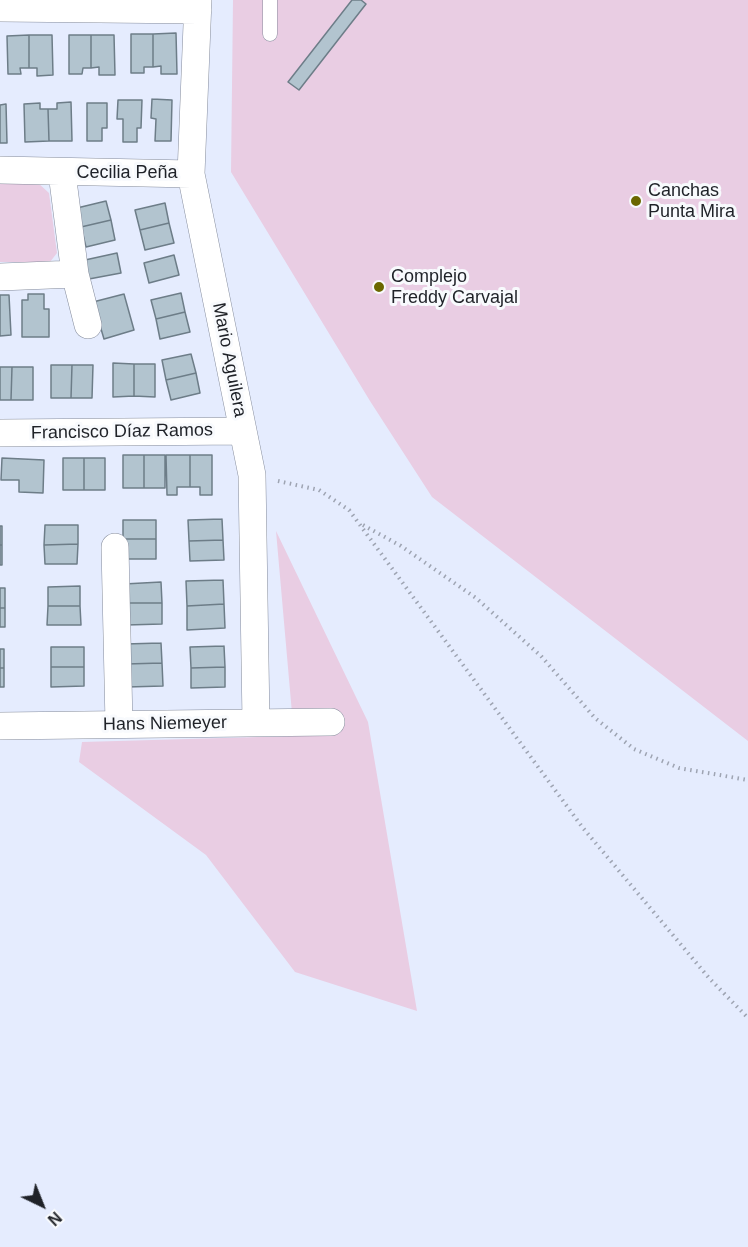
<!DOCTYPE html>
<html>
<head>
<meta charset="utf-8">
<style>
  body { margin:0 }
  #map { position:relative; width:748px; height:1247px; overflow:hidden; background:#e5ecfe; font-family:Helvetica,sans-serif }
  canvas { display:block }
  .north { position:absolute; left:12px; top:1175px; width:60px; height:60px; -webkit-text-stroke:4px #f8fafd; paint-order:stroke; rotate:137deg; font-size:16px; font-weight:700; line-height:24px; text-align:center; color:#1f2228 }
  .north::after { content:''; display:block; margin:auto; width:21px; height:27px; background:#1f2228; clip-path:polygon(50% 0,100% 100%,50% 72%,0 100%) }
</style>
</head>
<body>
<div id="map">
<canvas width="748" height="1247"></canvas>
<div class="north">N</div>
</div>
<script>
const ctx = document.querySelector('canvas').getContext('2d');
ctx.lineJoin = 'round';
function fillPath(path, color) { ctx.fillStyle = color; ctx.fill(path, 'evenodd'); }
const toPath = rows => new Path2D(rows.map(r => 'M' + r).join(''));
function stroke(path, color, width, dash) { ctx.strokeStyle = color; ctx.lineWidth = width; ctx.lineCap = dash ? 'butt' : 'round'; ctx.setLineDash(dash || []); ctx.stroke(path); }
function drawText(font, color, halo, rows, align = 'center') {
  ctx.font = font + ' Helvetica,sans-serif'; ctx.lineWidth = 6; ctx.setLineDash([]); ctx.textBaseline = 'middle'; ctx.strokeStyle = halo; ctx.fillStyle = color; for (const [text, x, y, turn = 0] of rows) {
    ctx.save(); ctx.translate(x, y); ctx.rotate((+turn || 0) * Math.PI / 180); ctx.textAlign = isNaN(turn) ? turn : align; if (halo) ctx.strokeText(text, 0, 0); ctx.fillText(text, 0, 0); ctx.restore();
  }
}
fillPath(toPath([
  [233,0,748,0,748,741,432,497,370,401,231,172],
  [0,182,37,182,49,193,57,253,50,262,0,262],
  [276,531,368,722,417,1011,295,972,206,855,79,762,82,742,294,736]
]), '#e9cde3');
const building = toPath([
  [352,0,361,0,366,4,299,90,288,82,352,0],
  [176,33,177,74,161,74,161,66,153,67,153,34,176,33],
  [131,34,153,34,153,67,144,67,144,73,131,73,131,34],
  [29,35,52,35,53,75,37,76,37,68,29,68,29,35],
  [29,35,29,68,20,68,21,74,8,74,7,36,29,35],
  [69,35,91,35,91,68,83,68,82,74,69,74,69,35],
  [91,35,114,35,115,75,99,75,99,67,91,68,91,35],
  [152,99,172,100,171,141,155,141,156,119,151,118,152,99],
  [118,100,142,100,141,128,137,128,137,142,123,142,123,119,117,119,118,100],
  [71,102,72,141,49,141,48,109,57,109,57,103,71,102],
  [40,103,40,109,48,109,49,141,25,142,24,104,40,103],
  [87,103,107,103,107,128,102,128,102,141,87,141,87,103],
  [6,104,7,143,0,143,0,105,6,104],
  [106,201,111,220,81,227,77,208,106,201],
  [165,203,169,223,140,230,135,210,165,203],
  [111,220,115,240,86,247,81,227,111,220],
  [169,223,174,243,145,250,140,230,169,223],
  [117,253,121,273,89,279,85,260,117,253],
  [174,255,179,275,149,283,144,263,174,255],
  [181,293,185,312,156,319,151,300,181,293],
  [28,294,44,294,44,309,49,309,49,337,22,337,22,300,28,300,28,294],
  [124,294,134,330,104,339,93,302,124,294],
  [0,295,9,295,11,335,0,336,0,295],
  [185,312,190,332,160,339,156,319,185,312],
  [191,354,196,373,166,380,162,360,191,354],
  [113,363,134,364,134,396,113,397,113,363],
  [134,364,155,364,155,397,134,396,134,364],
  [51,365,72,365,71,398,51,398,51,365],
  [72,365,93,365,92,398,71,398,72,365],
  [0,367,12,367,11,400,0,400,0,367],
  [12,367,33,367,33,400,11,400,12,367],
  [196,373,200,393,171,400,166,380,196,373],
  [123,455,144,455,144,488,123,488,123,455],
  [144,455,165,455,165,488,144,488,144,455],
  [166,455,190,455,190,487,177,487,177,495,167,495,166,455],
  [190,455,212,455,212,495,200,495,200,487,190,487,190,455],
  [2,458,44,460,43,493,19,492,19,480,1,480,2,458],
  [63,458,84,458,84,490,63,490,63,458],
  [84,458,105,458,105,490,84,490,84,458],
  [222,519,223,540,189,541,188,520,222,519],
  [123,520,156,520,156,539,123,539,123,520],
  [45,525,78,525,78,544,44,545,45,525],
  [0,526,2,526,2,545,0,545,0,526],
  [123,539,156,539,156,559,123,559,123,539],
  [223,540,224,560,190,561,189,541,223,540],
  [78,544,77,564,45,564,44,545,78,544],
  [0,545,2,545,2,565,0,565,0,545],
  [223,580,224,604,187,606,186,581,223,580],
  [161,582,162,603,125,603,124,584,161,582],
  [80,586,80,606,48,606,48,587,80,586],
  [0,588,5,588,5,608,0,608,0,588],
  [125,603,162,603,162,624,126,625,125,603],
  [224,604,225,628,187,630,187,606,224,604],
  [48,606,80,606,81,625,47,625,48,606],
  [0,608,5,608,5,627,0,627,0,608],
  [161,643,162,663,126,664,125,644,161,643],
  [224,646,225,667,191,668,190,647,224,646],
  [51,647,84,647,84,667,51,667,51,647],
  [0,649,4,649,4,668,0,668,0,649],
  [162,663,163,686,127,687,126,664,162,663],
  [51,667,84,667,84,686,51,687,51,667],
  [225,667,225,687,191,688,191,668,225,667],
  [0,668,4,668,4,687,0,687,0,668]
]);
fillPath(building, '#b2c4cf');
stroke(building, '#6d7d88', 1.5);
const lane = toPath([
  [270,34,270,0]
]);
const street = toPath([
  [198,0,191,174,252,475,256,722],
  [0,8,198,10],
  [0,170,191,174],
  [62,173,75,274,88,325],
  [0,277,75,274],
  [0,433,243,431],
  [115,547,119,724],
  [0,726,331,722]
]);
stroke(lane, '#858c9c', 15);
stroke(street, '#858c9c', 28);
stroke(toPath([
  [278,481,319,490,349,510,583,828,709,978,748,1018],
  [363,525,401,546,476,598,541,656,595,718,634,749,679,768,748,780]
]), '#9ea4b2', 4, [1.5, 4.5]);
stroke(lane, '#fff', 14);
stroke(street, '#fff', 27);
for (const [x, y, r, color] of [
  [636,201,6,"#6b6700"],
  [379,287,6,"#6b6700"]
]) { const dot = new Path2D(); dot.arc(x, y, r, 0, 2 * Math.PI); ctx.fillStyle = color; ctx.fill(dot); stroke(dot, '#f8fafd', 2); }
drawText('18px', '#1f2228', '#f8fafd', [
  ["Cecilia Peña",127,173],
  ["Mario Aguilera",229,360,79],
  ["Francisco Díaz Ramos",122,432,-1],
  ["Hans Niemeyer",165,724,-1]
]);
drawText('18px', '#1f2228', '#f8fafd', [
  ["Canchas",648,191],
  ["Punta Mira",648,212],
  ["Complejo",391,277],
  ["Freddy Carvajal",391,298]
], 'left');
</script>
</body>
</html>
